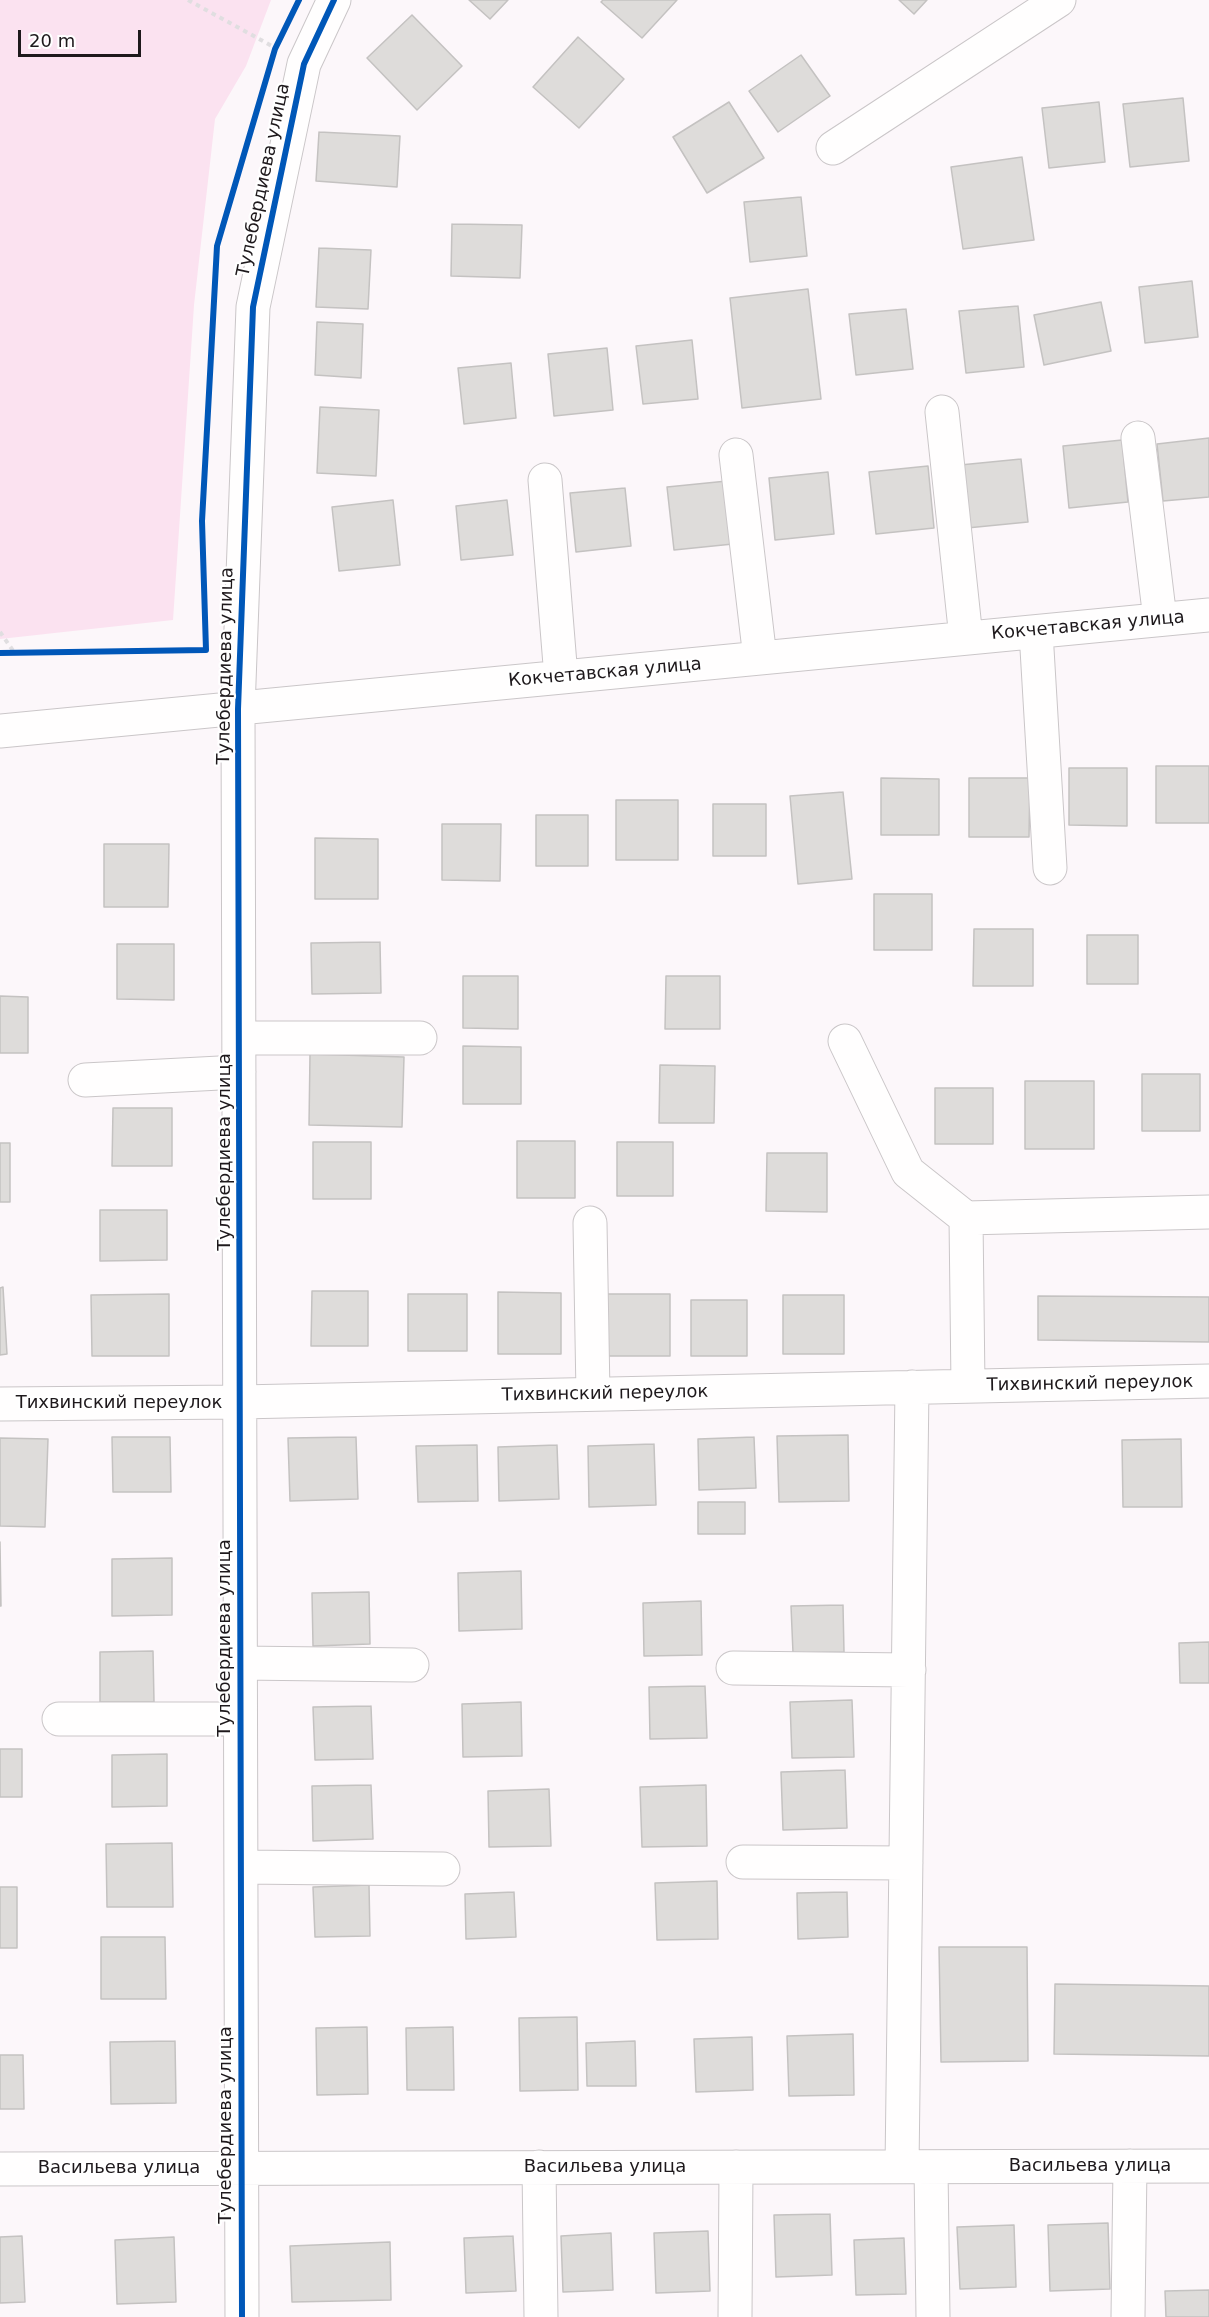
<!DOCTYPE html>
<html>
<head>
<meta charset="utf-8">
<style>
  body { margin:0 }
  #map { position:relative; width:1209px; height:2317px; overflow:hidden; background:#fcf7fa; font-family:"DejaVu Sans",sans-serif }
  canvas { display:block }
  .scale { position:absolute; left:18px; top:30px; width:123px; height:27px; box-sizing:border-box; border:3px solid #1e191c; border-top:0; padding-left:8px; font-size:18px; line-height:21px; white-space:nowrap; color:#1e191c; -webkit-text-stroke:4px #fff; paint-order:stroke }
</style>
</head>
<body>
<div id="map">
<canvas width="1209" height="2317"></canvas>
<div class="scale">20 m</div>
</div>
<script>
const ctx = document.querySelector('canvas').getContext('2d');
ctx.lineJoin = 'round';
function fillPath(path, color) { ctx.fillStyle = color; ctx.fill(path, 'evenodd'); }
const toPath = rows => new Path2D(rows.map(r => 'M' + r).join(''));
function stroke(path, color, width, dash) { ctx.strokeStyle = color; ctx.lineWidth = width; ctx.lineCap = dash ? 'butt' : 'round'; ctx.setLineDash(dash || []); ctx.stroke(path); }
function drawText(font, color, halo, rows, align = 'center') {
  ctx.font = font + ' "DejaVu Sans",sans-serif'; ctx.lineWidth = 4.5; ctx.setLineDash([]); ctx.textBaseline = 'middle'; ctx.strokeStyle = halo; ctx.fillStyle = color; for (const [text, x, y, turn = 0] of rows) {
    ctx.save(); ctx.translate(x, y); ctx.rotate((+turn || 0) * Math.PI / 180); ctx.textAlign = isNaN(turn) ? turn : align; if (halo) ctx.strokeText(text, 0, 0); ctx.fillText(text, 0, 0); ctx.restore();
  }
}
fillPath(toPath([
  [0,0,271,0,246,66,215,119,194,305,173,620,0,639]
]), '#fbe2f0');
const building = toPath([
  [469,0,508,0,490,19,469,0],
  [603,0,677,0,642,38,601,2,603,0],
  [899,0,927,0,914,14,899,0],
  [412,15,462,66,417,110,367,58,412,15],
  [578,37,624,79,579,128,533,87,578,37],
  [801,55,830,96,778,132,749,91,801,55],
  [1183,98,1189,161,1130,167,1123,104,1183,98],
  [729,102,764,158,707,193,673,137,729,102],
  [1099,102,1105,162,1049,168,1042,108,1099,102],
  [319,132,400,136,397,187,316,181,319,132],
  [1022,157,1034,240,963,249,951,167,1022,157],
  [801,197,807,256,750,262,744,202,801,197],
  [452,224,522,225,520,278,451,276,452,224],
  [319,248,371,250,368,309,316,307,319,248],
  [1192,281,1198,337,1145,343,1139,287,1192,281],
  [808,289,821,399,742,408,730,298,808,289],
  [1101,302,1111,351,1044,365,1034,315,1101,302],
  [1018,306,1024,367,966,373,959,311,1018,306],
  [906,309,913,369,856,375,849,314,906,309],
  [317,322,363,324,361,378,315,375,317,322],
  [692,340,698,399,643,404,636,346,692,340],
  [607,348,613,410,554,416,548,354,607,348],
  [511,363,516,418,464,424,458,368,511,363],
  [320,407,379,410,376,476,317,473,320,407],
  [1209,438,1209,497,1163,501,1157,444,1209,438],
  [1122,440,1128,502,1069,508,1063,446,1122,440],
  [1021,459,1028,522,967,528,960,465,1021,459],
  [928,466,934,528,876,534,869,472,928,466],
  [828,472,834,534,775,540,769,478,828,472],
  [727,481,733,544,674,550,667,487,727,481],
  [625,488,631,546,576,552,570,493,625,488],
  [393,500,400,565,339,571,332,507,393,500],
  [507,500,513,555,461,560,456,506,507,500],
  [1156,766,1209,766,1209,823,1156,823,1156,766],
  [1069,768,1127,768,1127,826,1069,825,1069,768],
  [881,778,939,779,939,835,881,835,881,778],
  [969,778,1030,778,1029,837,969,837,969,778],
  [843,792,852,879,798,884,790,796,843,792],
  [616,800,678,800,678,860,616,860,616,800],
  [713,804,766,804,766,856,713,856,713,804],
  [536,815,588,815,588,866,536,866,536,815],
  [442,824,501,824,500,881,442,880,442,824],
  [315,838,378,839,378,899,315,899,315,838],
  [104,844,169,844,168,907,104,907,104,844],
  [874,894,932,894,932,950,874,950,874,894],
  [974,929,1033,929,1033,986,973,986,974,929],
  [1087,935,1138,935,1138,984,1087,984,1087,935],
  [380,942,381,993,312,994,311,943,380,942],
  [117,944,174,944,174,1000,117,999,117,944],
  [463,976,518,976,518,1029,463,1028,463,976],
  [666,976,720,976,720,1029,665,1029,666,976],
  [0,996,28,997,28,1053,0,1053,0,996],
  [463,1046,521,1047,521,1104,463,1104,463,1046],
  [310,1054,404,1057,402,1127,309,1125,310,1054],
  [660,1065,715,1066,714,1123,659,1123,660,1065],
  [1142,1074,1200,1074,1200,1131,1142,1131,1142,1074],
  [1025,1081,1094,1081,1094,1149,1025,1149,1025,1081],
  [935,1088,993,1088,993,1144,935,1144,935,1088],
  [113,1108,172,1108,172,1166,112,1166,113,1108],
  [517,1141,575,1141,575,1198,517,1198,517,1141],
  [313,1142,371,1142,371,1199,313,1199,313,1142],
  [617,1142,673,1142,673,1196,617,1196,617,1142],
  [0,1143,10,1143,10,1202,0,1202,0,1143],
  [767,1153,827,1153,827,1212,766,1211,767,1153],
  [100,1210,167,1210,167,1260,100,1261,100,1210],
  [3,1287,7,1354,0,1355,0,1288,3,1287],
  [312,1291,368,1291,368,1346,311,1346,312,1291],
  [498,1292,561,1293,561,1354,498,1354,498,1292],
  [169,1294,169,1356,92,1356,91,1295,169,1294],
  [408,1294,467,1294,467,1351,408,1351,408,1294],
  [607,1294,670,1294,670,1356,607,1356,607,1294],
  [783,1295,844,1295,844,1354,783,1354,783,1295],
  [1038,1296,1209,1297,1209,1342,1038,1340,1038,1296],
  [691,1300,747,1300,747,1356,691,1356,691,1300],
  [848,1435,849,1501,779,1502,777,1436,848,1435],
  [112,1437,170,1437,171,1492,113,1492,112,1437],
  [356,1437,358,1499,290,1501,288,1438,356,1437],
  [754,1437,756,1488,699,1490,698,1439,754,1437],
  [0,1438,48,1439,45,1527,0,1526,0,1438],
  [1181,1439,1182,1507,1123,1507,1122,1440,1181,1439],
  [654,1444,656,1505,589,1507,588,1446,654,1444],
  [477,1445,478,1501,418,1502,416,1446,477,1445],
  [557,1445,559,1499,499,1501,498,1447,557,1445],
  [698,1502,745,1502,745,1534,698,1534,698,1502],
  [0,1542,1,1606,0,1606,0,1542],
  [172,1558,172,1615,112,1616,112,1559,172,1558],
  [521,1571,522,1629,459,1631,458,1573,521,1571],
  [369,1592,370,1644,313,1646,312,1593,369,1592],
  [701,1601,702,1655,644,1656,643,1603,701,1601],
  [843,1605,844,1652,793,1653,791,1606,843,1605],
  [1209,1642,1209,1683,1180,1683,1179,1643,1209,1642],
  [153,1651,154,1702,100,1702,100,1652,153,1651],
  [705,1686,707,1738,650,1739,649,1687,705,1686],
  [852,1700,854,1757,792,1758,790,1702,852,1700],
  [521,1702,522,1756,463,1757,462,1704,521,1702],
  [371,1706,373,1759,315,1760,313,1707,371,1706],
  [0,1749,22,1749,22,1797,0,1797,0,1749],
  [167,1754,167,1806,112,1807,112,1755,167,1754],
  [845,1770,847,1828,783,1830,781,1772,845,1770],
  [371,1785,373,1839,313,1841,312,1786,371,1785],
  [706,1785,707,1846,642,1847,640,1787,706,1785],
  [549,1789,551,1846,489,1847,488,1791,549,1789],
  [172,1843,173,1907,107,1907,106,1844,172,1843],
  [717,1881,718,1939,657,1940,655,1883,717,1881],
  [369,1885,370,1936,315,1937,313,1887,369,1885],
  [0,1887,17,1887,17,1948,0,1948,0,1887],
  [514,1892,516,1937,466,1939,465,1894,514,1892],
  [847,1892,848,1937,798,1939,797,1893,847,1892],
  [101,1937,165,1937,166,1999,101,1999,101,1937],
  [939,1947,1027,1947,1028,2061,941,2062,939,1947],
  [1055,1984,1209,1986,1209,2056,1054,2054,1055,1984],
  [577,2017,578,2090,520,2091,519,2018,577,2017],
  [367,2027,368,2094,317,2095,316,2028,367,2027],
  [453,2027,454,2090,407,2090,406,2028,453,2027],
  [853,2034,854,2095,789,2096,787,2036,853,2034],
  [752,2037,753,2090,696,2092,694,2039,752,2037],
  [175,2041,176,2103,111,2104,110,2042,175,2041],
  [635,2041,636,2086,587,2086,586,2043,635,2041],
  [0,2055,23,2055,24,2109,0,2109,0,2055],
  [830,2214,832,2275,776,2277,774,2215,830,2214],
  [1108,2223,1110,2289,1050,2291,1048,2225,1108,2223],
  [1014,2225,1016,2287,960,2289,957,2227,1014,2225],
  [708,2231,710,2291,656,2293,654,2233,708,2231],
  [611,2233,613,2290,563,2292,561,2236,611,2233],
  [22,2236,25,2302,0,2303,0,2237,22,2236],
  [513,2236,516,2291,466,2293,464,2238,513,2236],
  [174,2237,176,2302,117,2304,115,2240,174,2237],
  [904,2238,906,2294,856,2295,854,2240,904,2238],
  [390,2242,391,2300,292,2302,290,2246,390,2242],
  [1209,2290,1209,2317,1166,2317,1165,2291,1209,2290]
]);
fillPath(building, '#dedcda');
stroke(building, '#c4c2c1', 1.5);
const minor = toPath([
  [833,148,1059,0],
  [942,412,966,638],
  [1138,438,1160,619],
  [736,455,760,658],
  [545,480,561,677],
  [1036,632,1050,868],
  [0,731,1209,615],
  [239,1038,420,1038],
  [845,1041,908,1172,966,1218],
  [85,1080,239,1072],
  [590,1223,593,1394],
  [968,1386,966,1218,1209,1212],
  [0,1404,240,1402,1209,1381],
  [240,1663,412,1665],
  [733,1668,909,1670],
  [59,1719,240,1719],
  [743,1862,906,1863],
  [241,1867,443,1869],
  [539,2167,541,2317],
  [902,2167,912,1387],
  [931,2167,933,2317],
  [0,2169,1209,2166],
  [242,2317,238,709,253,307,304,64,334,0],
  [735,2317,736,2167],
  [1128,2317,1130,2166]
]);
stroke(minor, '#cac6c8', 35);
stroke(toPath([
  [188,0,272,46],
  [0,632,14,652]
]), '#e0dee0', 4, [4.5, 4.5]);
stroke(minor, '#fffefe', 33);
stroke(toPath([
  [0,653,206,650,202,521,217,246,275,49,299,0],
  [242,2317,238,709,253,307,304,64,334,0]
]), '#0057b8', 6);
drawText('18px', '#1e191c', '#fff', [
  ["Тулебердиева улица",264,180,-78],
  ["Кокчетавская улица",1088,626,-5],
  ["Тулебердиева улица",226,666,-89],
  ["Кокчетавская улица",605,673,-5],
  ["Тулебердиева улица",225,1152,-90],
  ["Тихвинский переулок",1090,1384,-1],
  ["Тихвинский переулок",605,1394,-1],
  ["Тихвинский переулок",119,1403],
  ["Тулебердиева улица",225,1638,-90],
  ["Тулебердиева улица",226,2125,-90],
  ["Васильева улица",1090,2166],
  ["Васильева улица",605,2167],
  ["Васильева улица",119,2168]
]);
</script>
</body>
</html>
